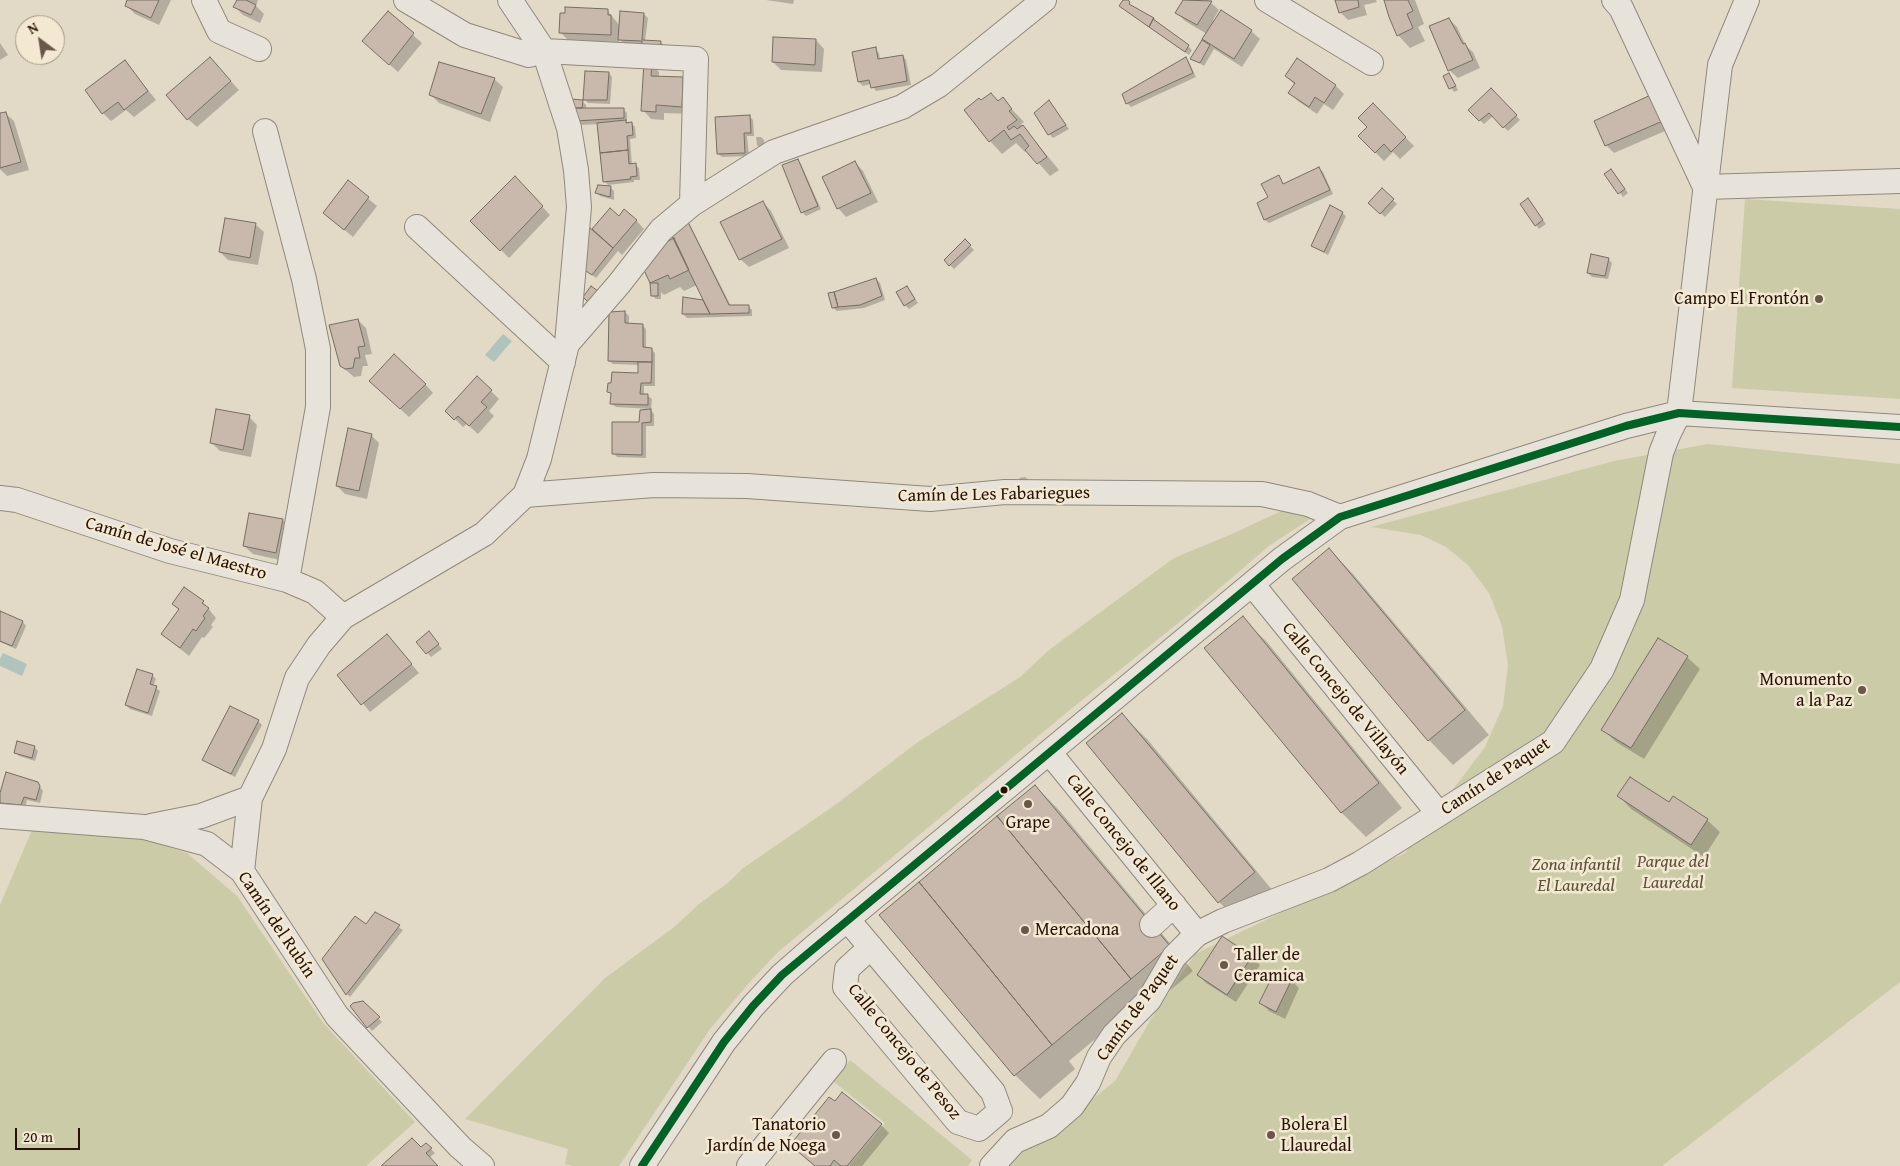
<!DOCTYPE html>
<html>
<head>
<meta charset="utf-8">
<style>
  body { margin:0 }
  #map { position:relative; width:1900px; height:1166px; overflow:hidden; background:#e2d9c7; font-family:"Gentium Book Plus",serif }
  canvas { display:block }
  .north { position:absolute; left:15px; top:15px; width:50px; height:50px; box-sizing:border-box; background:#f3e9d3; border:1px solid #a29381; border-radius:50%; rotate:329deg; font-size:14px; font-weight:700; line-height:20px; text-align:center; color:#281206 }
  .north::after { content:''; display:block; margin:auto; width:18px; height:22px; background:#69584a; clip-path:polygon(50% 0,100% 100%,50% 72%,0 100%) }
  .scale { position:absolute; left:15px; top:1128px; width:65px; height:22px; box-sizing:border-box; border:2px solid #281206; border-top:0; padding-left:6px; font-size:15px; line-height:18px; white-space:nowrap; color:#281206; -webkit-text-stroke:4px #f3e9d3; paint-order:stroke }
</style>
</head>
<body>
<div id="map">
<canvas width="1900" height="1166"></canvas>
<div class="north">N</div>
<div class="scale">20 m</div>
</div>
<script>
const ctx = document.querySelector('canvas').getContext('2d');
ctx.lineJoin = 'round';
function fillPath(path, color) { ctx.fillStyle = color; ctx.fill(path, 'evenodd'); }
const toPath = rows => new Path2D(rows.map(r => 'M' + r).join(''));
function stroke(path, color, width, dash) { ctx.strokeStyle = color; ctx.lineWidth = width; ctx.lineCap = dash ? 'butt' : 'round'; ctx.setLineDash(dash || []); ctx.stroke(path); }
function drawText(font, color, halo, rows, align = 'center') {
  ctx.font = font + ' "Gentium Book Plus",serif'; ctx.lineWidth = 5; ctx.setLineDash([]); ctx.textBaseline = 'middle'; ctx.strokeStyle = halo; ctx.fillStyle = color; for (const [text, x, y, turn = 0] of rows) {
    ctx.save(); ctx.translate(x, y); ctx.rotate((+turn || 0) * Math.PI / 180); ctx.textAlign = isNaN(turn) ? turn : align; if (halo) ctx.strokeText(text, 0, 0); ctx.fillText(text, 0, 0); ctx.restore();
  }
}
fillPath(toPath([
  [1745,199,1900,209,1900,399,1732,388],
  [1708,444,1900,464,1900,982,1662,1166,1003,1166,1021,1150,1037,1143,1115,1081,1151,1019,1195,954,1405,853,1485,747,1503,706,1508,666,1502,626,1489,593,1468,565,1446,547,1421,535,1371,527,1614,461],
  [1290,507,1318,514,1270,545,1192,612,1071,709,778,952,748,984,710,1029,619,1166,573,1166,565,1164,568,1149,465,1119,605,978,673,928,699,904,729,882,742,869,835,805,918,742,1020,677,1049,650,1174,558,1232,534],
  [32,830,130,835,187,853,237,896,324,1024,415,1122,366,1166,0,1166,0,905],
  [850,1060,972,1160,968,1166,849,1166,885,1123,833,1081]
]), '#cccba8');
fillPath(toPath([
  [503,334,512,341,494,362,485,355],
  [3,653,27,664,22,676,0,666,0,659]
]), '#b0c3bd');
fillPath(toPath([
  [129,0,171,0,159,25,135,14,126,5],
  [236,0,258,0,256,6,264,14,260,23,243,15,235,7,238,1],
  [766,0,794,0,793,4],
  [1125,0,1133,7,1154,19,1188,46,1192,50,1189,55,1124,9],
  [1184,0,1208,0,1219,10,1213,20,1251,31,1260,39,1242,67,1214,49,1204,66,1192,58,1210,45,1204,39,1207,34,1185,21,1177,13],
  [1337,0,1376,0,1377,2,1364,5,1367,15,1348,20,1340,12],
  [1386,0,1415,0,1424,24,1418,27,1425,41,1410,48,1398,35],
  [607,10,620,26,644,14,648,18,645,41,661,42,664,46,623,43,619,39,619,42,569,41,561,33],
  [388,13,422,43,398,72,372,49],
  [1449,19,1457,27,1466,46,1473,52,1480,68,1458,78,1449,70],
  [816,40,824,49,822,72,781,70,773,62],
  [0,43,8,55,0,60],
  [875,49,879,53,880,60,903,56,906,60,911,85,876,91,871,84,863,86,859,82],
  [1186,59,1189,62,1196,77,1131,107,1127,103],
  [1297,60,1336,86,1344,94,1333,110,1324,104,1317,114,1298,101,1290,93,1295,85,1286,76],
  [125,62,156,100,134,117,126,110,111,121,103,113],
  [651,64,659,72,659,77,683,78,691,87,690,114,664,113,664,120,651,119,643,110],
  [218,67,239,90,197,127,188,119],
  [609,73,612,77,610,104,588,103,584,99],
  [1449,74,1458,90,1454,92,1444,76],
  [494,79,503,87,490,122,439,103,431,95],
  [1491,89,1520,120,1508,131,1493,116,1484,124,1469,110],
  [1653,96,1672,128,1614,153,1606,145],
  [1002,99,1024,122,1021,124,1059,170,1050,176,1027,150,1025,152,1016,143,1002,154,990,141,999,102],
  [582,101,586,105,586,109,623,109,627,113,627,124,631,123,635,127,636,138,630,139,632,165,635,165,639,168,640,180,634,180,634,182,608,185,604,181,599,124,581,125,577,121],
  [1049,102,1069,129,1053,138,1049,134],
  [1373,105,1414,146,1400,159,1393,152,1384,161,1359,136,1368,127],
  [5,113,14,121,29,170,7,176,0,169,0,115],
  [749,116,753,120,754,136,747,136,749,156,722,157,718,154],
  [756,137,761,137,764,140,765,149,761,149,757,145],
  [797,160,801,164,821,209,806,216,802,212],
  [855,162,863,171,878,202,846,217,838,208],
  [1319,168,1323,172,1333,194,1269,223,1265,220,1270,198,1279,177,1284,185],
  [1606,174,1615,175,1628,193,1623,197],
  [348,182,377,206,353,237,324,213],
  [523,186,550,215,509,258,472,221],
  [611,188,614,191,614,200,600,196,597,193],
  [1382,190,1397,204,1385,217,1370,203],
  [763,202,771,211,789,248,749,267,740,259],
  [1531,204,1546,224,1539,229,1536,225],
  [610,210,619,217,636,220,644,229,622,255,618,251,596,278,584,269,592,231],
  [1342,213,1346,216,1328,255,1317,249,1313,245],
  [687,221,690,225,731,306,748,306,752,310,752,316,687,318,683,314,684,299,705,301,697,285,684,291,680,287,664,295,661,292,661,299,656,299,652,295,652,283,641,263,674,239],
  [255,224,264,232,258,265,228,260,220,252],
  [965,241,974,250,954,269,945,260],
  [1608,259,1612,263,1608,279,1592,277,1588,273],
  [876,279,880,283,885,300,864,308,837,311,833,308],
  [907,287,918,303,909,309,905,305],
  [625,312,629,316,629,325,642,325,646,329,646,349,651,349,655,353,655,386,644,386,644,395,648,396,652,399,651,409,616,407,612,404,612,395,609,392,640,375,640,365,613,364,609,361],
  [358,320,366,328,372,354,365,355,368,366,363,366,361,376,354,377,341,366],
  [425,384,433,393,409,417,379,389],
  [491,391,499,399,489,411,494,416,478,434,467,424,463,427,447,411],
  [651,410,654,414,654,426,646,426,646,458,617,457,613,453],
  [249,417,257,425,251,457,220,451,211,442],
  [371,435,379,443,367,499,345,494,337,486],
  [1025,477,1029,480,1021,481,1019,478],
  [283,520,291,529,284,561,253,554,244,546],
  [1329,549,1353,574,1489,735,1453,765,1429,740,1293,579],
  [203,602,216,618,211,625,213,627,204,638,202,637,189,656,162,634,179,610,173,604],
  [0,612,23,622,26,626,16,649,0,642],
  [1242,618,1267,642,1402,808,1366,837,1342,813,1206,648],
  [387,635,419,673,370,712,339,675],
  [432,637,442,649,431,657,418,642],
  [1687,657,1700,669,1644,759,1616,742,1603,729],
  [152,675,156,679,153,686,160,691,152,716,130,709,126,705],
  [1122,715,1147,739,1278,897,1244,926,1219,902,1088,743],
  [258,721,262,725,235,777,208,763,204,760],
  [34,747,38,751,35,761,19,756,15,752],
  [36,782,43,791,40,803,27,800,25,809,0,806,0,797],
  [1035,786,1059,810,1193,971,1156,1002,1148,995,1069,1061,1075,1069,1040,1099,1015,1075,881,915],
  [1619,796,1669,804,1707,820,1720,832,1704,857,1631,809],
  [375,913,403,930,350,997,347,994,366,925],
  [1222,938,1252,957,1260,965,1236,1002,1206,983,1198,975],
  [1291,980,1299,988,1285,1019,1269,1011,1261,1003],
  [362,1002,382,1022,372,1031,352,1006],
  [835,1103,881,1125,889,1133,862,1166,815,1166,791,1145],
  [426,1144,435,1153,429,1158,436,1166,383,1166,421,1149]
]), '#0003');
const building = toPath([
  [127,0,159,0,151,18,125,6,127,0],
  [237,0,246,0,256,5,251,15,233,7,237,0],
  [1123,0,1128,0,1130,2,1129,4,1154,18,1149,27,1119,6,1123,0],
  [1183,0,1212,1,1197,25,1175,13,1183,0],
  [1335,0,1358,0,1359,7,1339,13,1335,0],
  [1384,0,1408,0,1413,11,1407,14,1413,28,1397,36,1389,17,1384,0],
  [565,7,608,9,608,15,611,15,611,35,559,33,560,13,565,13,565,7],
  [1221,10,1252,30,1234,59,1202,39,1221,10],
  [388,11,414,33,389,65,362,41,388,11],
  [620,11,644,13,642,40,661,41,660,53,641,52,642,41,618,40,620,11],
  [1449,18,1463,44,1465,43,1473,60,1448,71,1429,26,1449,18],
  [1153,19,1189,45,1185,52,1149,27,1153,19],
  [773,37,816,39,815,65,772,62,773,37],
  [1202,40,1210,45,1200,63,1190,59,1202,40],
  [876,47,878,59,903,55,907,81,871,88,869,80,858,82,852,52,876,47],
  [210,57,231,81,187,120,166,95,210,57],
  [1186,57,1193,73,1126,104,1122,94,1186,57],
  [1297,58,1336,85,1324,103,1315,97,1309,107,1288,93,1295,83,1285,76,1297,58],
  [125,60,148,91,124,110,118,102,102,114,85,90,125,60],
  [439,62,495,78,481,114,429,95,439,62],
  [644,62,652,62,651,76,683,77,682,107,656,105,656,112,641,111,644,62],
  [585,71,609,72,607,100,583,100,585,71],
  [1449,73,1456,86,1449,89,1443,76,1449,73],
  [1491,88,1517,115,1503,128,1489,113,1479,121,1468,110,1491,88],
  [991,93,998,101,1003,97,1012,109,1009,111,1017,120,1007,127,1009,130,1014,126,1017,129,1023,125,1047,157,1037,164,1025,150,1029,146,1020,134,1011,140,1004,130,989,142,964,110,979,98,981,100,991,93],
  [1653,94,1665,120,1605,146,1594,121,1653,94],
  [570,99,583,100,582,108,572,108,570,99],
  [1049,100,1066,125,1048,135,1034,113,1049,100],
  [1373,103,1406,137,1391,152,1384,144,1375,153,1358,136,1367,127,1358,118,1373,103],
  [572,108,624,108,624,118,576,121,572,108],
  [6,112,21,162,0,168,0,113,6,112],
  [750,115,751,133,744,133,745,153,717,154,715,117,750,115],
  [626,120,626,123,632,122,633,135,627,136,628,150,600,153,597,123,626,120],
  [628,150,629,164,636,163,637,176,630,177,631,179,603,182,600,153,628,150],
  [798,159,818,206,801,213,782,165,798,159],
  [855,161,871,193,837,209,822,177,855,161],
  [1319,167,1330,190,1264,220,1257,203,1268,197,1261,184,1279,175,1283,184,1319,167],
  [1611,169,1625,189,1618,194,1604,174,1611,169],
  [515,176,543,206,500,251,470,221,515,176],
  [348,180,369,197,344,230,323,213,348,180],
  [598,185,611,186,610,197,595,193,598,185],
  [1382,188,1394,199,1380,214,1368,203,1382,188],
  [1528,198,1543,220,1535,226,1520,204,1528,198],
  [763,201,782,239,739,260,720,222,763,201],
  [1330,205,1343,212,1324,252,1311,246,1330,205],
  [610,208,619,216,624,209,637,220,613,248,592,229,610,208],
  [225,218,256,223,250,258,219,252,225,218],
  [687,220,729,305,749,305,749,313,710,314,669,230,687,220],
  [590,228,613,248,592,275,583,269,586,244,590,228],
  [674,238,689,270,670,279,668,275,650,283,640,262,655,248,674,238],
  [965,239,971,245,949,266,944,260,965,239],
  [1591,254,1609,258,1605,276,1587,273,1591,254],
  [876,278,882,296,860,305,838,307,834,292,876,278],
  [650,283,658,283,658,296,651,296,650,283],
  [591,286,598,291,589,303,583,297,591,286],
  [907,286,915,299,904,306,896,292,907,286],
  [834,292,838,307,832,308,828,293,834,292],
  [683,297,703,300,710,314,682,314,683,297],
  [625,311,625,323,643,324,643,347,652,348,652,362,608,361,609,312,625,311],
  [358,319,365,346,358,347,360,358,355,358,353,368,345,369,340,366,329,325,358,319],
  [394,354,426,384,400,409,369,381,394,354],
  [638,362,652,362,651,383,641,383,640,394,648,394,648,405,610,404,611,393,607,392,608,383,611,383,612,372,638,373,638,362],
  [477,376,492,390,481,402,487,407,469,426,458,416,454,420,445,411,477,376],
  [216,409,250,415,243,450,210,443,216,409],
  [651,409,651,422,642,423,642,455,612,454,612,422,639,422,640,410,651,409],
  [348,428,372,434,359,491,336,486,348,428],
  [249,513,283,519,276,553,243,546,249,513],
  [1329,548,1465,710,1428,741,1292,579,1329,548],
  [184,587,204,601,202,603,209,608,203,616,205,618,196,631,193,629,180,648,161,634,179,609,172,604,184,587],
  [0,611,23,621,12,646,0,641,0,611],
  [1243,616,1379,783,1341,813,1204,648,1243,616],
  [429,631,439,644,426,654,416,642,429,631],
  [387,634,412,664,361,705,337,675,387,634],
  [1658,638,1688,656,1631,748,1601,730,1658,638],
  [137,669,153,674,150,684,157,686,148,713,125,705,137,669],
  [230,706,259,720,231,774,202,760,230,706],
  [1122,713,1255,872,1218,903,1086,743,1122,713],
  [17,741,35,746,32,758,14,753,17,741],
  [6,772,38,782,40,786,36,800,24,797,21,805,0,803,0,793,6,772],
  [1630,777,1669,802,1673,796,1708,819,1691,845,1617,796,1630,777],
  [1035,785,1170,946,1131,979,997,816,1035,785],
  [997,816,1131,979,1052,1045,919,882,997,816],
  [919,882,1052,1045,1014,1076,879,915,919,882],
  [375,912,400,925,346,995,322,959,355,916,366,924,375,912],
  [1222,936,1252,956,1227,995,1197,975,1222,936],
  [1275,971,1292,979,1276,1012,1259,1003,1275,971],
  [363,1001,380,1017,367,1028,350,1006,353,1003,363,1001],
  [842,1092,882,1124,847,1166,841,1166,834,1160,830,1166,815,1166,790,1145,829,1097,835,1101,842,1092],
  [412,1138,421,1147,426,1143,432,1148,426,1153,438,1166,381,1166,412,1138]
]);
fillPath(building, '#c9b9ac');
stroke(building, '#766d63', 1);
const minor = toPath([
  [204,0,219,31,259,49],
  [406,0,465,35,529,55,544,51,696,59,692,204],
  [510,0,544,51,569,128,576,170,579,207,567,344],
  [1267,0,1371,63],
  [1614,0,1621,8,1705,187],
  [265,131,304,279,318,349,318,407,287,580],
  [1705,187,1900,181],
  [417,227,563,362],
  [525,495,654,485,747,486,930,499,1005,492,1262,494,1308,504,1340,517],
  [0,498,17,500,170,551,287,580,315,592,343,617],
  [1252,584,1439,814],
  [1049,752,1197,934],
  [0,816,144,827,207,844,242,871,337,1016,460,1147,482,1166],
  [151,826,201,816,250,798],
  [242,871,250,798,274,749,297,678,319,645,343,617,484,534,525,495,539,459,567,344,619,284,661,230,692,204,774,152,902,107,939,85,1044,0],
  [847,919,993,1092,1000,1111,979,1129,958,1122,845,987,847,969,871,947],
  [1152,925,1174,905],
  [642,1166,724,1042,753,1006,782,975,814,947,1282,559,1340,517,1626,426,1679,413,1900,427],
  [749,1166,834,1061],
  [992,1166,1015,1141,1049,1126,1072,1106,1088,1083,1099,1057,1114,1035,1149,1000,1174,957,1197,934,1223,921,1329,880,1361,863,1553,742,1602,669,1632,600,1661,453,1668,435,1679,413,1720,65,1747,0]
]);
stroke(minor, '#90887d', 26);
stroke(minor, '#e8e3da', 24);
stroke(toPath([
  [642,1166,724,1042,753,1006,782,975,1282,559,1340,517,1626,426,1679,413,1900,427]
]), '#006224', 8);
for (const [x, y, r, color] of [
  [1819,299,5,"#69584a"],
  [1862,690,5,"#69584a"],
  [1004,790,4.5,"#281206"],
  [1028,804,5,"#69584a"],
  [1025,930,5,"#69584a"],
  [1224,965,5,"#69584a"],
  [836,1135,5,"#69584a"],
  [1271,1135,5,"#69584a"]
]) { const dot = new Path2D(); dot.arc(x, y, r, 0, 2 * Math.PI); ctx.fillStyle = color; ctx.fill(dot); stroke(dot, '#f3e9d3', 2); }
drawText('18px', '#281206', '#f3e9d3', [
  ["Campo El Frontón",1809,299],
  ["Monumento",1852,680],
  ["a la Paz",1852,701],
  ["Grape",1028,823,"center"],
  ["Mercadona",1035,930,"left"],
  ["Taller de",1234,955,"left"],
  ["Ceramica",1234,976,"left"],
  ["Tanatorio",826,1125],
  ["Jardín de Noega",826,1146],
  ["Bolera El",1281,1125,"left"],
  ["Llauredal",1281,1146,"left"]
], 'right');
drawText('18px', '#281206', '#f3e9d3', [
  ["Camín de Les Fabariegues",994,495,-1],
  ["Camín de José el Maestro",176,549,16],
  ["Calle Concejo de Villayón",1345,699,51],
  ["Camín de Paquet",1496,777,-33],
  ["Calle Concejo de Illano",1123,843,51],
  ["Camín del Rubín",276,925,56],
  ["Camín de Paquet",1138,1008,-54],
  ["Calle Concejo de Pesoz",904,1052,51]
]);
drawText('italic 18px', '#5b4f36', '#f3e9d3', [
  ["Parque del",1673,862],
  ["Lauredal",1673,883],
  ["Zona infantil",1576,865],
  ["El Lauredal",1576,886]
]);
</script>
</body>
</html>
